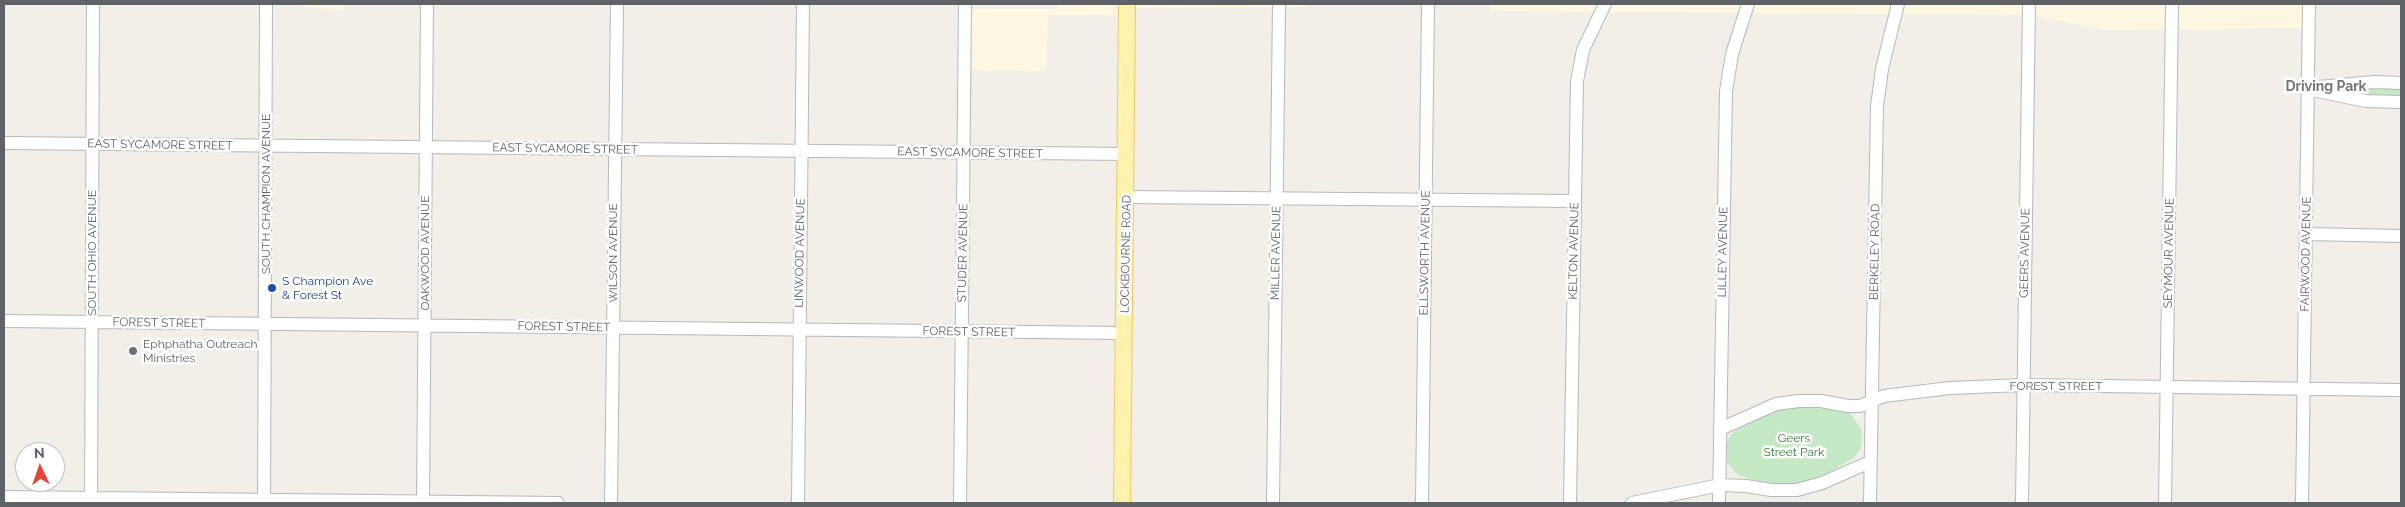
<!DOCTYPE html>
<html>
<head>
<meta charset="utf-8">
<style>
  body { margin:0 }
  #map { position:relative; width:2405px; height:507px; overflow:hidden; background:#f1efe8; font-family:Raleway,sans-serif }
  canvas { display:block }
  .frame { position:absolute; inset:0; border:5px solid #5f6368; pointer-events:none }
  .north { position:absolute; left:15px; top:442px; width:50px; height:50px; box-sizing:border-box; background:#fff; border:1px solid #bfc1c3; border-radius:50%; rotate:357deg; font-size:14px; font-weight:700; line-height:20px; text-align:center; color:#5f6368 }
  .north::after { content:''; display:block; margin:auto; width:18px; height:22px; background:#ea4335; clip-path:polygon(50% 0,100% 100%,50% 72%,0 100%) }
</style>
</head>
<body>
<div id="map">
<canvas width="2405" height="507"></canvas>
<div class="frame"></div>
<div class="north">N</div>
</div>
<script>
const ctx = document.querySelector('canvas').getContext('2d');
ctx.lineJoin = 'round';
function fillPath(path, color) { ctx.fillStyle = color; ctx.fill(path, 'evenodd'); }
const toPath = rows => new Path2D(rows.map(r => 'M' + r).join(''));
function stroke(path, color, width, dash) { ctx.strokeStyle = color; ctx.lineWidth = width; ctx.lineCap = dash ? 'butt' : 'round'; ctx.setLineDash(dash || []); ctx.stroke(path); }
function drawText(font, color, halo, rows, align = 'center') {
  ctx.font = font + ' Raleway,sans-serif'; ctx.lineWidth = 5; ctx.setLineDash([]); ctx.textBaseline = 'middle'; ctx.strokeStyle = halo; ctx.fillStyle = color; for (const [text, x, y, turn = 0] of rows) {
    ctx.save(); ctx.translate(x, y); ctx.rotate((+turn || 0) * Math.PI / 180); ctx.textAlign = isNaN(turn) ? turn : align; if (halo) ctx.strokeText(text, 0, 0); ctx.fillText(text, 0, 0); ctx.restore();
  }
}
fillPath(toPath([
  [286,4,344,4,344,11],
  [1057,4,1307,4,1307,7,1137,8,1126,15,1048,15,1046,71,963,70,963,9,1057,9],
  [1491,4,2311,4,2310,28,2108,30,2030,15,1491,11]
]), '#fef7e0');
fillPath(toPath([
  [2401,83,2401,97,2363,94,2355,91,2353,87],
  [1799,404,1844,410,1852,415,1861,429,1862,438,1861,448,1854,458,1820,478,1793,485,1765,484,1738,475,1727,463,1726,457,1727,442,1732,433,1752,418]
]), '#c5e8c5');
const minor = toPath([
  [2319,87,2374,82,2401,83],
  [2308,89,2366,101,2401,102],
  [4,143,1127,154],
  [1127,197,1575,201],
  [2306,234,2401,236],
  [4,321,1124,333],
  [1720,429,1776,404,1799,401,1821,401,1848,406,1860,406,1884,396,1950,388,2023,385,2401,390],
  [4,497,558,503],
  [91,503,93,4],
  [264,503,266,4],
  [423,503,427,4],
  [611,503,617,4],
  [798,503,803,4],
  [960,503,965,4],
  [1273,503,1279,4],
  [1422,503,1428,4],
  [1570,503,1577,81,1583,50,1605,4],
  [1632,503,1720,485,1746,486,1771,490,1797,490,1822,483,1870,462],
  [1719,503,1726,91,1732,54,1748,4],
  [1870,503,1877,106,1882,69,1898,4],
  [2022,503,2029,4],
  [2165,503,2172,4],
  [2302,503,2309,4]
]);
const major = toPath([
  [1122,503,1127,4]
]);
stroke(minor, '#b5b8bc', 14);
stroke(major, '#f2c960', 18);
stroke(minor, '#fff', 12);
stroke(major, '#fff2af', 16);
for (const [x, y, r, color] of [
  [272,288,5,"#1a4fb4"],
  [133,351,5,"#6b7280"]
]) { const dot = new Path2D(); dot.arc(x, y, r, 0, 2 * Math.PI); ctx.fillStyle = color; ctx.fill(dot); stroke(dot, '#fff', 2); }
drawText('12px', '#5f6368', '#fff', [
  ["EAST SYCAMORE STREET",160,145,1],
  ["EAST SYCAMORE STREET",565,149,1],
  ["EAST SYCAMORE STREET",970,153,1],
  ["SOUTH CHAMPION AVENUE",266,194,-90],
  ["KELTON AVENUE",1574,251,-89],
  ["LILLEY AVENUE",1723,252,-89],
  ["BERKELEY ROAD",1875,252,-89],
  ["SOUTH OHIO AVENUE",92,253,-90],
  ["OAKWOOD AVENUE",425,253,-90],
  ["WILSON AVENUE",613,253,-90],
  ["LINWOOD AVENUE",800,253,-89],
  ["STUDER AVENUE",963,253,-89],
  ["MILLER AVENUE",1276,253,-89],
  ["ELLSWORTH AVENUE",1425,253,-89],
  ["GEERS AVENUE",2025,253,-89],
  ["SEYMOUR AVENUE",2169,253,-89],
  ["LOCKBOURNE ROAD",1126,254,-89],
  ["FAIRWOOD AVENUE",2306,254,-89],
  ["FOREST STREET",159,323,1],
  ["FOREST STREET",564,327,1],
  ["FOREST STREET",969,332,1],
  ["FOREST STREET",2056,386]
]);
drawText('12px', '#164399', '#fff', [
  ["S Champion Ave",282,281],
  ["& Forest St",282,295]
], 'left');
drawText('12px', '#5b616d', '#fff', [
  ["Ephphatha Outreach",143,344],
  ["Ministries",143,358]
], 'left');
drawText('12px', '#348238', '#fff', [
  ["Geers",1794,438],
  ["Street Park",1794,452]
]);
drawText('bold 14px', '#70757a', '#fff', [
  ["Driving Park",2326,87]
]);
</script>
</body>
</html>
